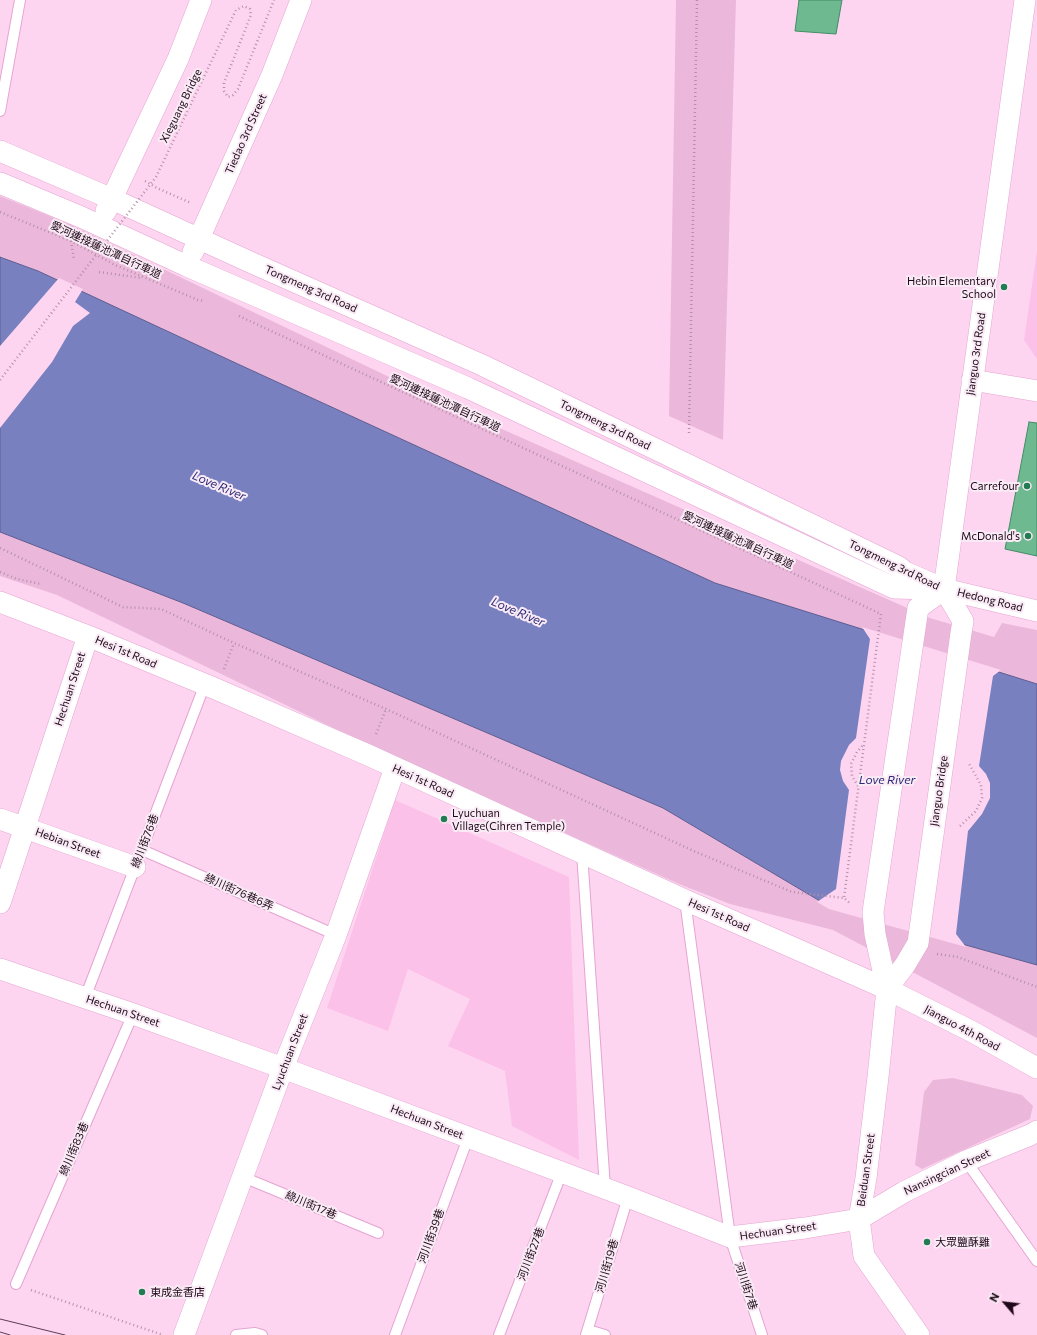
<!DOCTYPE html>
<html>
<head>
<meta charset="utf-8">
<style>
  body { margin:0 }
  #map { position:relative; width:1037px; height:1335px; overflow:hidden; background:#fed5f0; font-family:Commissioner,sans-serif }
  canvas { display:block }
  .north { position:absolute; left:985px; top:1283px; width:40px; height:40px; -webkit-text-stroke:3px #f9ebf5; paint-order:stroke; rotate:298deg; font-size:11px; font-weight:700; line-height:16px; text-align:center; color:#1f0819 }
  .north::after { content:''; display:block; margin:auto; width:14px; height:18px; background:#1f0819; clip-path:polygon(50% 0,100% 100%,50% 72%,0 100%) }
</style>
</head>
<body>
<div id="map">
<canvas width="1037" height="1335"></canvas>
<div class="north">N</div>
</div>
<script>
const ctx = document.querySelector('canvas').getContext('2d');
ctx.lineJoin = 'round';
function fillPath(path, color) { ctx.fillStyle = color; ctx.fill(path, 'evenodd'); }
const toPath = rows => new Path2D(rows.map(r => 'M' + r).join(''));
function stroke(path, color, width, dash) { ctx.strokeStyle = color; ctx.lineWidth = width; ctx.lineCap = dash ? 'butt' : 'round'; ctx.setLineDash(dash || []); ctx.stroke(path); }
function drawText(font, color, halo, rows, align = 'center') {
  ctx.font = font + ' Commissioner,"Noto Sans TC",sans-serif'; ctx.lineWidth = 4; ctx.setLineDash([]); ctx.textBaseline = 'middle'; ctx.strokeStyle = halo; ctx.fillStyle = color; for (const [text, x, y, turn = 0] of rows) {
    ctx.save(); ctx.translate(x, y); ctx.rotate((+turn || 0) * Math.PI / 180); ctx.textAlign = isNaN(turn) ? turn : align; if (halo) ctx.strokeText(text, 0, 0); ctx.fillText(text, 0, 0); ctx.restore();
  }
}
fillPath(toPath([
  [1037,251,1037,359,1024,340],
  [395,800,569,877,579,1160,512,1126,505,1071,448,1046,470,999,408,969,388,1031,327,1008]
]), '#fcc1e9');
fillPath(toPath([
  [676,0,736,0,723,440,669,416],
  [0,196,67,223,452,407,930,618,994,637,1002,623,1037,630,1037,684,715,583,240,365,38,271,0,256],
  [0,532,183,603,663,808,830,907,1037,965,1037,1038,833,930,730,904,679,884,377,749,57,595,0,576],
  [953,1078,1022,1095,1033,1106,1030,1119,922,1169,915,1165,924,1092,933,1080]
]), '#ebb8db');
const water = toPath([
  [0,257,38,271,240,365,715,583,1037,684,1037,965,830,907,663,808,183,603,0,532,0,257]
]);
fillPath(water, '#7980c0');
stroke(water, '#5e5c8e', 1);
fillPath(toPath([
  [59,278,83,289,75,302,90,313,73,326,52,362,0,428,0,346],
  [862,627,1001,670,993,676,979,766,986,774,990,783,990,798,982,814,968,831,956,934,966,947,829,909,817,902,836,889,849,790,843,781,840,770,841,761,849,745,856,738,870,639]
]), '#fed5f0');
const building = toPath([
  [799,0,842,0,836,34,795,31,799,0],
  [1029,422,1037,423,1037,556,1005,549,1029,422]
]);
fillPath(building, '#6fb990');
stroke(building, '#438c66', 1);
const service = toPath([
  [0,111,20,0],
  [142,850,336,935],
  [582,853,605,1188],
  [685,900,730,1237,762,1335],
  [85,998,205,684],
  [966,1161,1037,1261],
  [243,1177,378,1233],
  [16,1284,133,1014],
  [588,1330,605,1335],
  [236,1335,255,1333,262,1335],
  [395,1335,468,1138],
  [499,1335,562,1172],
  [586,1335,628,1197]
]);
const minor = toPath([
  [0,151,112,199,250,262,482,365,899,567,905,572,944,589,1037,611],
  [0,183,81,217,187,266,468,388,894,588,933,589],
  [106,211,178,59,201,0],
  [193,252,272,75,301,0],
  [972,380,1037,391],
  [0,602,88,636,216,689,368,755,685,900,887,989,971,1031,1037,1068],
  [0,819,135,867],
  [0,903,88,636],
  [0,969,133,1014,283,1068,628,1197,730,1237,805,1228,859,1219,904,1192,966,1161,1030,1135,1037,1131],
  [887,989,905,965,918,943,961,633,963,621,944,589,1025,0],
  [184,1335,283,1068,336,935,395,768],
  [919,1335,864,1256,859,1219,866,1178,878,1077,887,989,875,934,873,912,918,608,944,589]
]);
stroke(service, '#e5a4d1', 12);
stroke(minor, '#e5a4d1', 22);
stroke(toPath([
  [145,181,157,188,191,203],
  [0,212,71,241,115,265,198,300,205,301],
  [71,241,74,260],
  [99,272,142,278],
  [239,316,881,614,844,898],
  [689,433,697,0],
  [0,548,123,607,161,609,234,643,386,709,696,852,792,892,844,898,851,904],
  [0,572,17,579,41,584],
  [224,669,234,643],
  [376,734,386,709],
  [858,786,852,776,851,764,857,752,863,745],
  [960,826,976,811,982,798,981,785,968,762],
  [937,954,958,957,1037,987],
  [31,1290,163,1335]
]), '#b491a9', 2.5, [1, 3]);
stroke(service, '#fff', 10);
stroke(minor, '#fff', 21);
stroke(toPath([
  [0,1319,65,1335],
  [0,1332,10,1335]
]), '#5b3f53', 1);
stroke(toPath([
  [0,380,156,177,236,10,244,6,250,9,251,15,224,83,224,91,228,97,233,95,238,89,274,0]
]), '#b491a9', 2.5, [1, 3]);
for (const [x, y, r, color] of [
  [1004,287,4,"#217c52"],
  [1027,486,4,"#217c52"],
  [1028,536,4,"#217c52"],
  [444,819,4,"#217c52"],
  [927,1242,4,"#217c52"],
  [142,1292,4,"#217c52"]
]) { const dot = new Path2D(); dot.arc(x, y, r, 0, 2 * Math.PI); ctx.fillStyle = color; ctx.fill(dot); stroke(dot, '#f9ebf5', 1.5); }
drawText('11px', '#1f0819', '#f9ebf5', [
  ["Xieguang Bridge",181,106,-64],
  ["Tiedao 3rd Street",246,134,-66],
  ["愛河連接蓮池潭自行車道",106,250,25],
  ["Tongmeng 3rd Road",311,289,24],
  ["Jianguo 3rd Road",976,354,-82],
  ["愛河連接蓮池潭自行車道",445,403,25],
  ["Tongmeng 3rd Road",605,425,26],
  ["愛河連接蓮池潭自行車道",738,540,25],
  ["Tongmeng 3rd Road",894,565,26],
  ["Hedong Road",990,600,14],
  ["Hesi 1st Road",126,652,23],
  ["Hechuan Street",70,689,-72],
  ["Hesi 1st Road",423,781,24],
  ["Jianguo Bridge",939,791,-82],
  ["綠川街76巷",145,841,-69],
  ["Hebian Street",68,843,20],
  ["綠川街76巷6弄",239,892,24],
  ["Hesi 1st Road",719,915,24],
  ["Hechuan Street",123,1011,19],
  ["Jianguo 4th Road",962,1028,28],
  ["Lyuchuan Street",290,1052,-69],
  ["Hechuan Street",427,1122,21],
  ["綠川街83巷",74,1149,-67],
  ["Beiduan Street",866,1170,-82],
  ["Nansingcian Street",947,1172,-25],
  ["綠川街17巷",311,1205,23],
  ["Hechuan Street",778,1231,-8],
  ["河川街39巷",431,1236,-70],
  ["河川街27巷",531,1254,-69],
  ["河川街19巷",607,1266,-74],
  ["河川街7巷",746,1286,72]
]);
drawText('11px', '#1f0819', '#f9ebf5', [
  ["Hebin Elementary",996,281],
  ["School",996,294],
  ["Carrefour",1019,486],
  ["McDonald's",1020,536],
  ["Lyuchuan",452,813,"left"],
  ["Village(Cihren Temple)",452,826,"left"],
  ["大眾鹽酥雞",935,1242,"left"],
  ["東成金香店",150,1292,"left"]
], 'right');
drawText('italic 12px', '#2c2a76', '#f9ebf5', [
  ["Love River",219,486,23],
  ["Love River",518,612,23],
  ["Love River",887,780]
]);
</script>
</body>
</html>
